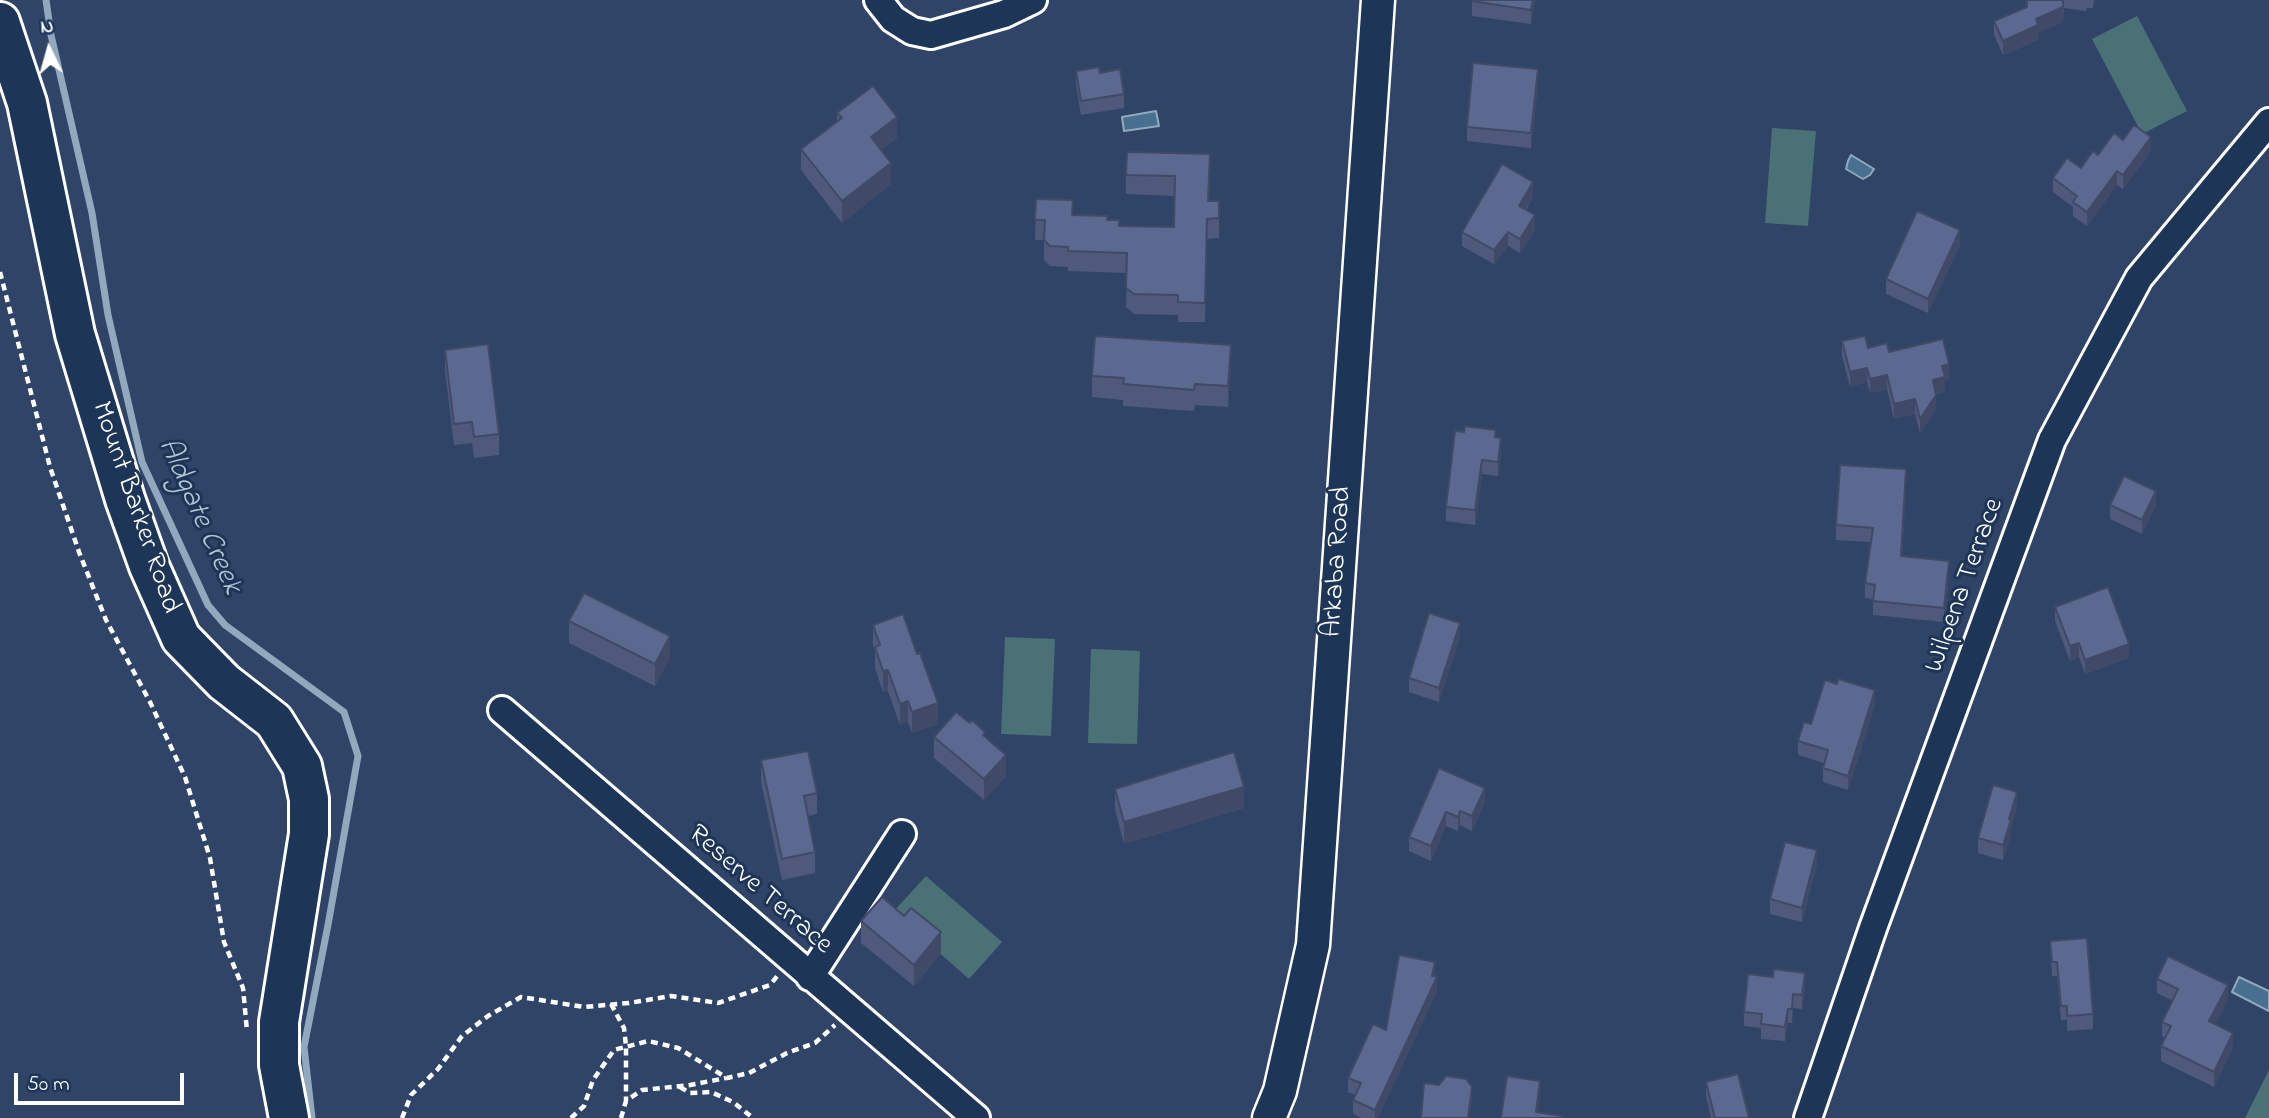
<!DOCTYPE html>
<html>
<head>
<meta charset="utf-8">
<style>
  body { margin:0 }
  #map { position:relative; width:2269px; height:1118px; overflow:hidden; background:#304468; font-family:"Indie Flower",sans-serif }
  canvas { display:block }
  .north { position:absolute; left:14px; top:14px; width:70px; height:70px; -webkit-text-stroke:5px #1d3557; paint-order:stroke; rotate:355deg; font-size:19px; font-weight:700; line-height:28px; text-align:center; color:#fff }
  .north::after { content:''; display:block; margin:auto; width:24px; height:32px; background:#fff; clip-path:polygon(50% 0,100% 100%,50% 72%,0 100%) }
  .scale { position:absolute; left:14px; top:1073px; width:170px; height:32px; box-sizing:border-box; border:4px solid #fff; border-top:0; padding-left:9px; font-size:21px; line-height:24px; white-space:nowrap; color:#fff; -webkit-text-stroke:5px #1d3557; paint-order:stroke }
</style>
</head>
<body>
<div id="map">
<canvas width="2269" height="1118"></canvas>
<div class="north">N</div>
<div class="scale">50 m</div>
</div>
<script>
const ctx = document.querySelector('canvas').getContext('2d');
ctx.lineJoin = 'round';
function fillPath(path, color) { ctx.fillStyle = color; ctx.fill(path, 'evenodd'); }
const toPath = rows => new Path2D(rows.map(r => 'M' + r).join(''));
function stroke(path, color, width, dash) { ctx.strokeStyle = color; ctx.lineWidth = width; ctx.lineCap = dash ? 'butt' : 'round'; ctx.setLineDash(dash || []); ctx.stroke(path); }
function drawText(font, color, halo, rows, align = 'center') {
  ctx.font = font + ' "Indie Flower",sans-serif'; ctx.lineWidth = 6; ctx.setLineDash([]); ctx.textBaseline = 'middle'; ctx.strokeStyle = halo; ctx.fillStyle = color; for (const [text, x, y, turn = 0] of rows) {
    ctx.save(); ctx.translate(x, y); ctx.rotate((+turn || 0) * Math.PI / 180); ctx.textAlign = isNaN(turn) ? turn : align; if (halo) ctx.strokeText(text, 0, 0); ctx.fillText(text, 0, 0); ctx.restore();
  }
}
fillPath(toPath([
  [2137,16,2187,111,2142,134,2092,39],
  [1772,128,1816,131,1808,226,1765,223],
  [1005,637,1055,639,1051,736,1001,734],
  [1091,649,1140,651,1137,744,1088,743],
  [926,876,1002,942,969,979,893,912],
  [2269,1070,2269,1118,2245,1118]
]), '#4a7175');
const water = toPath([
  [1156,111,1159,126,1124,131,1122,117,1156,111],
  [1851,155,1874,169,1870,175,1863,179,1846,169,1848,161,1851,155],
  [2239,977,2269,991,2269,1011,2232,992,2239,977]
]);
fillPath(water, '#476f8f');
stroke(water, '#91a9bc', 2);
stroke(toPath([
  [46,0,51,35,92,213,108,315,142,462,208,605,225,625,344,712,358,756,328,925,304,1047,312,1118]
]), '#91a9bc', 7);
const minor = toPath([
  [878,0,893,19,912,31,931,35,1004,14,1033,0],
  [502,710,976,1118],
  [810,977,902,834],
  [1808,1118,1873,928,2052,440,2139,278,2269,122]
]);
const tertiary = toPath([
  [1269,1118,1280,1091,1313,945,1378,0]
]);
const primary = toPath([
  [0,22,27,103,75,334,125,499,149,566,181,638,224,682,274,721,302,766,309,799,309,834,279,1022,279,1065,289,1118]
]);
stroke(minor, '#fff', 32);
stroke(tertiary, '#fff', 37);
stroke(primary, '#fff', 44);
stroke(toPath([
  [0,272,50,467,79,552,106,620,150,702,185,777,210,858,224,942,243,988,247,1031],
  [611,1004,624,1028,626,1046,626,1101],
  [680,1087,690,1093,711,1092,733,1102,753,1118],
  [402,1118,411,1095,438,1069,462,1036,488,1016,521,997,584,1007,629,1003,671,996,718,1003,770,985,778,975],
  [571,1118,584,1106,593,1080,614,1050,648,1041,678,1048,727,1078,749,1073,787,1053,815,1043,835,1025],
  [621,1118,626,1101,642,1090,690,1085,726,1078]
]), '#fff', 4.5, [7, 5]);
stroke(minor, '#1d3557', 26);
stroke(tertiary, '#1d3557', 32);
stroke(primary, '#1d3557', 38);
fillPath(toPath([
  [1472,0,1535,0,1531,24,1472,16],
  [2027,0,2094,0,2093,8,2087,8,2086,11,2064,8,2063,22,2038,33,2038,40,2003,55,1994,35,1994,21,2027,7],
  [1076,71,1100,73,1124,94,1124,108,1081,115,1076,85],
  [1538,84,1531,148,1467,141,1467,127],
  [837,113,897,138,881,150,891,184,842,223,801,170,801,149,837,121],
  [2123,140,2151,151,2123,189,2117,185,2087,226,2073,216,2073,207,2053,192,2053,178,2081,168,2098,155],
  [1210,174,1209,201,1219,201,1219,238,1207,239,1205,322,1178,322,1178,315,1134,314,1126,307,1127,273,1068,271,1068,267,1050,266,1044,260,1044,240,1035,240,1036,199,1073,215,1108,220,1119,226,1174,227,1175,196,1126,194,1126,175],
  [1533,196,1526,210,1535,230,1520,253,1508,246,1494,264,1462,246,1462,232],
  [1960,245,1928,313,1886,294,1886,279],
  [1842,341,1868,348,1889,352,1949,379,1945,380,1945,392,1936,394,1936,409,1920,433,1915,414,1894,419,1887,389,1870,393,1867,382,1850,387,1842,356],
  [445,350,499,434,499,455,474,458,472,443,454,445,445,371],
  [1231,367,1228,407,1195,405,1194,411,1123,406,1123,400,1092,397,1092,376],
  [1496,437,1501,453,1498,476,1482,474,1475,525,1446,521,1446,507],
  [1906,484,1902,556,1949,575,1944,622,1873,615,1873,599,1865,598,1865,583,1871,542,1836,540,1836,525],
  [2110,505,2156,505,2142,534,2110,519],
  [2055,607,2129,658,2085,674,2079,657,2070,661,2055,621],
  [569,621,670,657,655,686,569,643],
  [873,625,938,724,912,733,908,722,900,725,888,691,883,692,875,668,875,651,873,646],
  [1460,637,1439,702,1409,692,1409,678],
  [1875,705,1848,790,1823,782,1823,768,1824,763,1798,755,1798,741,1811,724],
  [934,737,985,737,1006,776,984,800,934,758],
  [761,760,817,793,817,814,808,816,815,852,815,873,782,880,761,782],
  [1439,768,1485,802,1472,831,1460,825,1458,831,1446,826,1431,861,1409,851,1409,837],
  [1115,789,1244,808,1124,844,1115,810],
  [2017,807,2011,827,2011,834,2003,860,1978,853,1978,838],
  [1817,864,1802,922,1770,914,1770,899],
  [861,921,941,953,914,986,861,943],
  [2050,941,2093,1014,2093,1029,2067,1031,2067,1020,2061,1020,2057,976,2052,976],
  [1435,976,1437,991,1378,1118,1361,1118,1353,1114,1353,1100,1355,1095,1348,1092,1348,1078,1386,1030],
  [2157,979,2228,1000,2215,1024,2233,1048,2214,1087,2161,1061,2161,1046,2165,1038,2162,1036,2162,1022,2173,1001,2157,993],
  [1805,987,1802,1009,1793,1008,1792,1023,1788,1023,1785,1041,1761,1039,1761,1028,1744,1026,1744,1012],
  [1706,1082,1749,1118,1711,1118,1706,1096]
]), '#4e597c');
fillPath(toPath([
  [1533,0,1535,0,1531,24,1531,10],
  [2064,0,2063,22,2038,33,2038,40,2003,55,2003,41],
  [1538,69,1538,84,1531,148,1531,133],
  [897,117,897,138,871,158,871,137],
  [2151,137,2151,151,2123,189,2123,175],
  [891,163,891,184,842,223,842,201],
  [2117,171,2117,185,2087,226,2087,212],
  [1533,182,1533,196,1519,220,1519,206],
  [1535,215,1535,230,1520,253,1520,239],
  [1960,230,1960,245,1928,313,1928,299],
  [1508,232,1508,246,1494,264,1494,250],
  [1231,345,1231,367,1228,407,1228,386],
  [1949,364,1949,379,1945,380,1945,392,1933,395,1933,380,1942,366],
  [1867,368,1867,382,1850,387,1850,372],
  [1887,375,1887,389,1870,393,1870,379],
  [1936,395,1936,409,1920,433,1920,419],
  [1915,399,1915,414,1894,419,1894,404],
  [1501,438,1501,453,1498,476,1498,462],
  [1482,460,1482,474,1475,525,1475,510],
  [1906,469,1906,484,1901,570,1901,556],
  [2156,491,2156,505,2142,534,2142,520],
  [1949,561,1949,575,1944,622,1944,608],
  [1460,623,1460,637,1439,702,1439,688],
  [670,636,670,657,655,686,655,664],
  [2079,643,2079,657,2070,661,2070,646],
  [2129,644,2129,658,2085,674,2085,660],
  [888,670,888,691,883,692,883,671],
  [1875,690,1875,705,1848,790,1848,776],
  [908,701,908,722,900,725,900,704],
  [938,703,938,724,912,733,912,712],
  [1006,755,1006,776,984,800,984,779],
  [1244,787,1244,808,1124,844,1124,822],
  [1485,788,1485,802,1472,831,1472,816],
  [2017,792,2017,807,2011,827,2011,834,2003,860,2003,845,2009,819],
  [1460,811,1460,825,1458,831,1458,817],
  [1446,812,1446,826,1431,861,1431,846],
  [1817,850,1817,864,1802,922,1802,908],
  [941,932,941,953,914,986,914,965],
  [1435,962,1435,976,1437,977,1437,991,1378,1118,1375,1118,1375,1110,1432,976],
  [1805,973,1805,987,1802,1009,1802,995],
  [2228,985,2228,1000,2209,1036,2209,1021],
  [1793,994,1793,1008,1792,1023,1792,1009],
  [1788,1009,1788,1023,1785,1041,1785,1027],
  [2233,1033,2233,1048,2214,1087,2214,1072],
  [1540,1081,1540,1096,1537,1118,1536,1112],
  [1472,1087,1472,1101,1470,1118,1468,1118]
]), '#404965');
const building = toPath([
  [1472,0,1533,0,1531,10,1472,1,1472,0],
  [2027,0,2063,0,2063,7,2036,19,2038,25,2003,41,1994,21,2027,7,2027,0],
  [1473,63,1538,69,1531,133,1467,127,1473,63],
  [1099,67,1100,73,1120,69,1124,94,1081,101,1076,71,1099,67],
  [873,86,897,117,871,137,891,163,842,201,801,149,842,118,837,113,873,86],
  [2134,125,2151,137,2123,175,2117,171,2087,212,2073,202,2077,196,2053,178,2067,158,2081,168,2093,151,2098,155,2114,133,2123,140,2134,125],
  [1127,152,1210,154,1208,201,1219,201,1219,218,1207,219,1205,303,1178,302,1178,295,1134,294,1126,288,1127,253,1068,251,1068,247,1050,246,1044,240,1045,220,1035,220,1036,199,1073,200,1072,215,1108,216,1107,220,1119,220,1119,226,1174,227,1175,176,1126,175,1127,152],
  [1502,164,1533,182,1519,206,1535,215,1520,239,1508,232,1494,250,1462,232,1502,164],
  [1917,211,1960,230,1928,299,1886,279,1917,211],
  [1095,336,1231,345,1228,386,1195,384,1194,390,1123,384,1124,378,1092,376,1095,336],
  [1865,336,1868,348,1887,343,1889,352,1943,339,1949,364,1942,366,1945,377,1933,380,1936,395,1920,419,1915,399,1894,404,1887,375,1870,379,1867,368,1850,372,1842,341,1865,336],
  [488,344,499,434,474,437,472,422,454,424,445,350,488,344],
  [1465,426,1496,430,1495,437,1501,438,1498,462,1482,460,1475,510,1446,507,1455,431,1464,432,1465,426],
  [1840,465,1906,469,1901,556,1949,561,1944,608,1873,601,1875,585,1865,583,1873,528,1836,525,1840,465],
  [2124,476,2156,491,2142,520,2110,505,2124,476],
  [2108,587,2129,644,2085,660,2079,643,2070,646,2055,607,2108,587],
  [584,593,670,636,655,664,569,621,584,593],
  [1429,613,1460,623,1439,688,1409,678,1429,613],
  [903,614,917,654,920,653,938,703,912,712,908,701,900,704,888,670,883,671,875,647,880,645,873,625,903,614],
  [1838,679,1875,690,1848,776,1823,768,1828,750,1798,741,1804,722,1811,724,1825,680,1837,684,1838,679],
  [956,712,970,723,972,720,985,732,983,735,1006,755,984,779,934,737,956,712],
  [808,751,817,793,804,796,815,852,782,859,761,760,808,751],
  [1234,752,1244,787,1124,822,1115,789,1234,752],
  [1439,768,1485,788,1472,816,1460,811,1458,817,1446,812,1431,846,1409,837,1439,768],
  [1993,785,2017,792,2009,819,2011,820,2003,845,1978,838,1993,785],
  [1785,842,1817,850,1802,908,1770,899,1785,842],
  [882,897,904,916,911,908,941,932,914,965,861,921,882,897],
  [2087,938,2093,1014,2067,1016,2067,1006,2061,1006,2057,962,2052,962,2050,941,2087,938],
  [1399,955,1435,962,1432,976,1437,977,1375,1110,1353,1100,1361,1083,1348,1078,1373,1024,1386,1030,1399,955],
  [2168,956,2228,985,2209,1021,2233,1033,2214,1072,2161,1046,2171,1026,2162,1022,2178,989,2157,979,2168,956],
  [1774,969,1805,973,1802,995,1793,994,1792,1009,1788,1009,1785,1027,1761,1024,1762,1014,1744,1012,1748,974,1773,977,1774,969],
  [1738,1074,1749,1118,1715,1118,1706,1082,1738,1074],
  [1446,1076,1466,1079,1472,1087,1468,1118,1421,1118,1424,1083,1439,1085,1446,1076],
  [1507,1076,1540,1081,1536,1112,1562,1116,1561,1118,1501,1118,1507,1076]
]);
fillPath(building, '#5b6890');
stroke(building, '#404965', 2);
drawText('28px', '#fff', '#1d3557', [
  ["Mount Barker Road",134,508,71],
  ["Arkaba Road",1339,562,-86],
  ["Wilpena Terrace",1966,586,-70],
  ["Reserve Terrace",759,891,41]
]);
drawText('italic 30px', '#b5c5d2', '#1d3557', [
  ["Aldgate Creek",198,517,66]
]);
</script>
</body>
</html>
